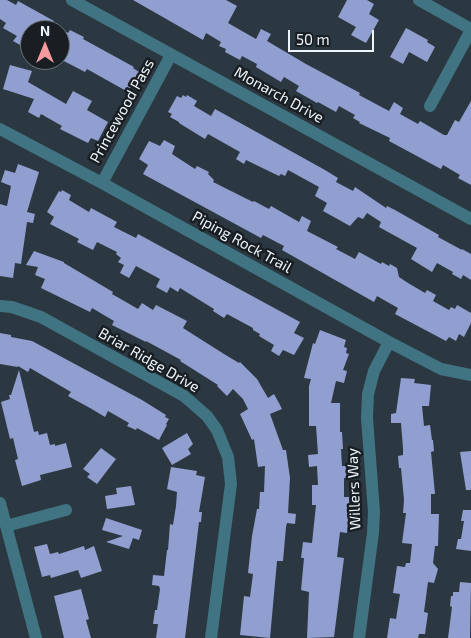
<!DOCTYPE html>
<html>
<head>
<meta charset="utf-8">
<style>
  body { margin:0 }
  #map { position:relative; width:471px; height:638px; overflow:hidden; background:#2c3841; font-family:"Exo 2",sans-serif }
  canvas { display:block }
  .north { position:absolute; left:20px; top:20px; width:50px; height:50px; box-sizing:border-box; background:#191e23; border:1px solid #6e7479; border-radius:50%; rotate:0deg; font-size:14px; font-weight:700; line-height:20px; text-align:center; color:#edf4fb }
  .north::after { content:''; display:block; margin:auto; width:18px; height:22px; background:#f59b9e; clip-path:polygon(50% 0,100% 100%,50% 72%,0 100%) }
  .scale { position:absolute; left:288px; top:30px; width:86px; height:22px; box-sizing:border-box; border:2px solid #edf4fb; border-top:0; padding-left:6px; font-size:15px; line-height:18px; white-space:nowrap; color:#edf4fb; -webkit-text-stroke:4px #191e23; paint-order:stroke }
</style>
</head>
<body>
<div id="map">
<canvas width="471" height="638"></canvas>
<div class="north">N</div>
<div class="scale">50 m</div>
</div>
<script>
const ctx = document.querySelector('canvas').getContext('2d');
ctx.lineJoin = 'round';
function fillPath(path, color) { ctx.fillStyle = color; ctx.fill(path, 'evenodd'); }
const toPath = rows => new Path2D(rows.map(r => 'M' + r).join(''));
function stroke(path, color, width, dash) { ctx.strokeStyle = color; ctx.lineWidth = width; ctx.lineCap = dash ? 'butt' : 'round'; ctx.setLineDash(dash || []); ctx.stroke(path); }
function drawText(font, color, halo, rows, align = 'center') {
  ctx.font = font + ' "Exo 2",sans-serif'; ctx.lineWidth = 5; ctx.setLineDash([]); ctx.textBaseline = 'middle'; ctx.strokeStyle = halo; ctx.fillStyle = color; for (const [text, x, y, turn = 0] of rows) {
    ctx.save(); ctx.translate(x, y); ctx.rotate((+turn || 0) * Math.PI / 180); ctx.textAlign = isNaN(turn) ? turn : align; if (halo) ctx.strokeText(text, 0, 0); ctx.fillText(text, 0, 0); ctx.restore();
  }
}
fillPath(toPath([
  [0,0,7,0,16,5,18,1,54,21,50,30,30,30,30,40,27,38,22,46,13,41,17,36,3,28,6,23,0,19],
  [133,0,226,0,237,6,228,23,256,39,261,29,271,34,267,41,306,64,360,93,359,95,389,111,394,102,403,108,400,114,418,124,420,121,444,135,447,135,455,120,459,122,471,101,471,185,458,178,460,175,443,165,441,169,389,141,390,138,359,123,360,122,353,118,355,115,339,106,336,112,318,102,317,103,296,91,299,86,284,77,281,82,256,67,257,64,242,56,240,60,225,52,226,49,219,46,221,42,206,33,203,40],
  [347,0,367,0,374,4,369,14,379,20,366,43,351,35,356,27,338,17],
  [60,28,68,33,70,30,84,37,83,39,134,67,133,68,139,72,128,92,87,69,85,72,60,59],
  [406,28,428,40,427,42,435,47,427,62,409,52,403,64,390,57],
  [10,65,32,71,28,82,66,104,73,91,92,101,87,110,108,122,98,141,91,138,88,143,60,129,62,126,41,114,39,118,28,112,34,99,3,89],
  [183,95,186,97,187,95,197,101,194,106,211,116,215,109,325,170,338,178,336,182,353,191,355,187,386,208,387,206,395,210,439,235,438,237,462,250,462,249,471,254,471,280,463,275,461,279,452,274,453,272,437,263,432,272,411,259,417,248,379,227,381,222,367,213,363,219,358,217,350,226,323,211,327,203,315,196,319,187,288,170,285,176,281,174,279,176,246,160,244,164,236,159,240,152,208,134,205,139,179,123,179,122,170,117,172,114,168,112,177,96,181,98],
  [164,140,175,146,172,154,195,169,197,166,209,172,208,174,214,180,213,182,253,202,254,201,269,209,271,206,299,222,302,216,311,221,307,231,338,247,336,249,355,259,359,252,381,264,382,262,389,266,390,264,397,268,399,277,408,283,425,293,427,290,436,295,433,301,449,310,451,307,455,309,457,305,471,313,471,323,464,337,459,334,456,341,449,337,446,341,395,314,398,308,377,296,374,302,282,250,284,246,263,235,261,238,143,174,148,165,139,159,149,141,160,146],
  [18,164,39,172,27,212,35,214,33,223,27,222,21,264,15,263,13,278,0,276,0,204,7,206,11,186,1,182,5,170,15,173],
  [62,190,71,195,69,200,89,212,91,208,117,222,114,227,136,238,138,234,300,322,294,333,304,338,294,355,283,350,279,356,271,351,274,345,259,336,260,334,253,330,253,328,227,314,224,318,213,311,214,309,180,288,178,292,170,287,167,293,156,287,160,279,136,266,129,278,120,273,124,265,118,262,121,258,116,254,117,252,97,242,93,250,77,242,79,239,50,224,54,217,47,212,59,191,61,192],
  [34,251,64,262,64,263,113,292,112,294,138,309,142,303,153,310,156,305,187,321,183,328,224,354,239,363,240,362,257,379,268,398,274,394,279,403,282,409,270,414,283,450,286,450,290,478,288,513,296,514,295,524,287,523,286,527,283,561,277,561,270,638,240,635,244,596,250,597,253,574,248,573,252,536,257,509,259,509,260,492,264,492,265,466,258,467,254,439,252,440,240,414,248,409,243,399,233,389,227,396,217,386,218,385,180,361,181,360,146,341,146,342,112,325,114,321,92,308,90,312,41,288,45,279,35,275,38,267,26,265],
  [320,330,346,340,344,347,347,348,346,353,349,354,343,370,347,371,344,383,336,381,331,403,340,403,340,432,342,432,343,449,341,449,342,466,346,466,347,478,344,478,344,497,349,497,349,511,347,533,340,532,337,557,344,558,334,637,307,638,309,592,301,590,304,558,301,558,303,542,312,543,316,505,312,505,312,485,318,485,317,466,309,467,308,455,318,454,316,426,309,426,309,386,311,379,304,378,313,343,315,344],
  [0,333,11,335,11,337,32,341,142,400,166,415,165,417,169,419,166,424,167,425,159,440,137,428,136,430,127,426,129,423,108,411,105,417,90,408,68,396,71,392,30,368,28,372,18,366,18,367,0,364],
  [19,370,34,432,38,431,39,435,47,433,50,445,55,444,55,446,66,443,72,467,40,475,41,480,22,486,15,460,18,459,13,438,10,439,1,402,10,399,9,395,11,395],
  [401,378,415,379,414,383,431,385,429,406,422,406,424,426,430,425,432,440,433,440,434,451,431,452,435,494,431,494,431,514,439,514,438,546,435,546,433,563,438,569,434,583,428,582,424,612,428,613,425,634,419,634,418,638,387,638,390,618,396,619,400,594,393,593,397,566,405,567,406,563,410,563,412,544,402,543,406,513,403,513,404,500,401,468,399,468,398,456,403,455,403,448,401,423,391,423,391,414,396,413],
  [187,433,193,444,188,449,191,454,172,465,162,448],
  [101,448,116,459,97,484,87,477,90,474,83,469],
  [471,451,471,490,466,490,460,452],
  [171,467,197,471,196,475,205,477,199,512,202,512,201,522,199,522,185,638,156,638,158,624,153,624,155,610,157,610,160,589,159,586,152,585,153,575,164,576,167,550,168,550,170,524,173,525,176,506,177,492,167,489],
  [131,486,135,505,107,509,105,496,117,494,116,488],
  [463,510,471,510,471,551,456,549,458,539,461,539,464,521,461,521],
  [106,518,142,530,139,540,133,538,129,549,106,542,123,536,102,530],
  [47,544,50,554,58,552,59,554,84,546,85,550,94,546,102,571,81,578,78,570,51,578,50,575,42,577,34,547],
  [460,582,471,583,470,638,448,638,452,607,450,606,451,596,453,596,453,592,459,592],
  [81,589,89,619,86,620,91,638,64,638,54,596]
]), '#909fd0');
stroke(toPath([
  [72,0,471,219],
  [419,0,471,29],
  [430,106,471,30],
  [0,129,102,183,389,342,441,369,471,375],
  [102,183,171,55],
  [0,306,12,307,41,317,184,396,207,416,217,430,228,457,231,484,211,638],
  [0,503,36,638],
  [6,526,66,510],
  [359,638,373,533,374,512,367,418,368,394,374,371,389,342]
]), '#407482', 12);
drawText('15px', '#edf4fb', '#191e23', [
  ["Monarch Drive",279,95,29],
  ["Princewood Pass",122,111,-61],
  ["Piping Rock Trail",242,242,29],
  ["Briar Ridge Drive",149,360,30],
  ["Willers Way",354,489,-92]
]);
</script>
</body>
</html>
